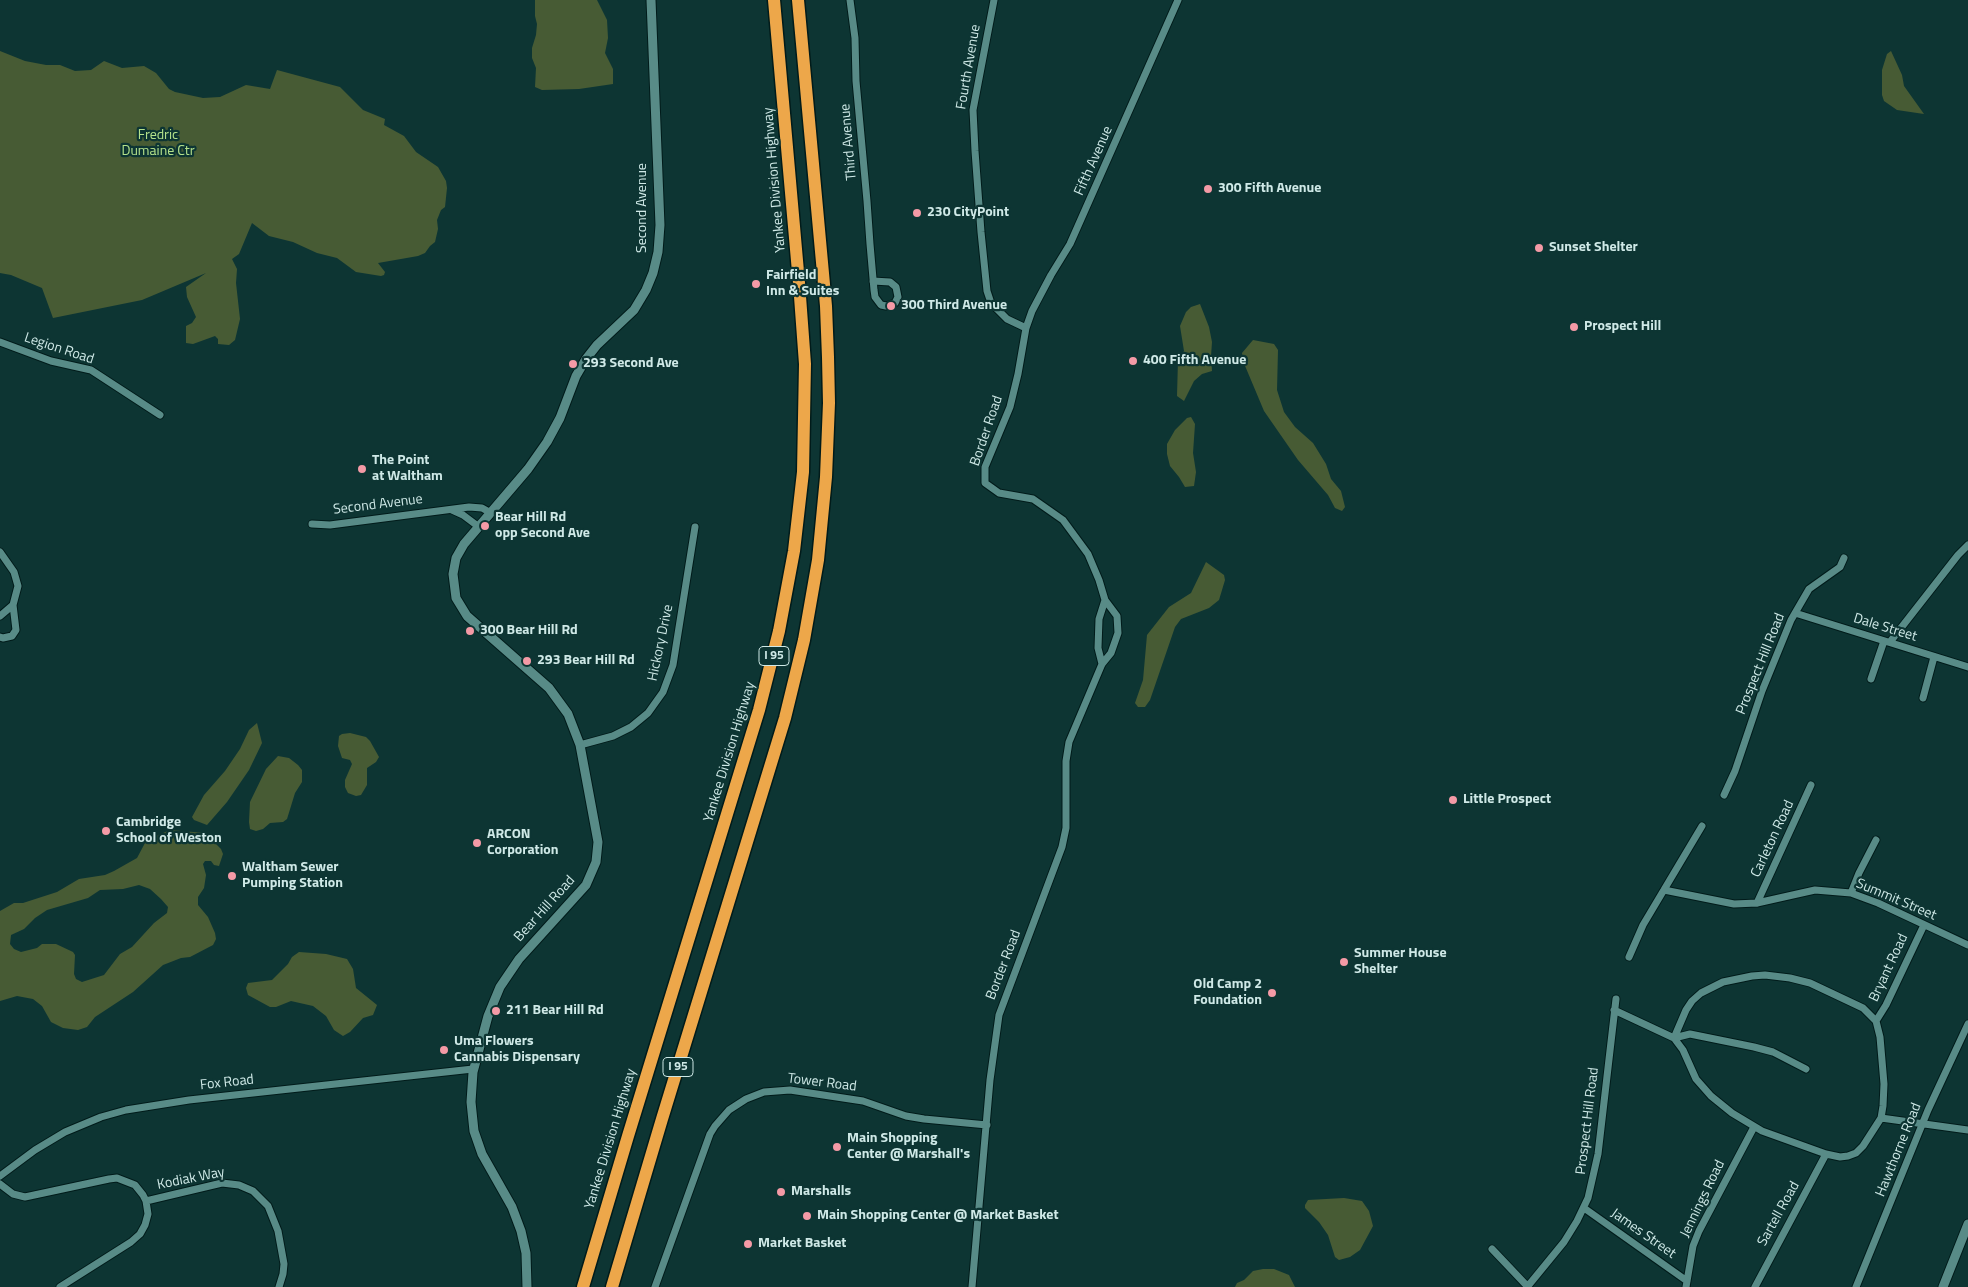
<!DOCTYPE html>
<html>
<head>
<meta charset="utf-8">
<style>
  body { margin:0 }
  canvas { display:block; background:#0d3533 }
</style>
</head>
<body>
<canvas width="1968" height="1287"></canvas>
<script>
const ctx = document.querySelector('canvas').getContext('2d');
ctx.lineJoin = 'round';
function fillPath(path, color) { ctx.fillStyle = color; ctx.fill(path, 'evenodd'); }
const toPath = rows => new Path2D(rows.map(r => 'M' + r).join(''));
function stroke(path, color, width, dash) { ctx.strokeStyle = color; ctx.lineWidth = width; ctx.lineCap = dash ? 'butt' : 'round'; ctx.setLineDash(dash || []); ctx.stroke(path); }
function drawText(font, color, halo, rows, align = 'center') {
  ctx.font = font + ' "Titillium Web",sans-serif'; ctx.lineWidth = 4.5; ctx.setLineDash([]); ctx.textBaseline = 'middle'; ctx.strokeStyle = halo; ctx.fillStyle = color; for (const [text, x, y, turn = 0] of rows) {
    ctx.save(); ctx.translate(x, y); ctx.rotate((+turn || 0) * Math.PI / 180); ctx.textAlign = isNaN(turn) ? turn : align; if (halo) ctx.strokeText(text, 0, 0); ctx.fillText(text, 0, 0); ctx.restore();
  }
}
fillPath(toPath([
  [535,0,597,0,607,20,608,38,605,53,613,69,613,84,579,89,542,90,535,87,536,68,532,58,532,48,536,35,537,24,535,16],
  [0,51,25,61,46,65,60,65,75,71,91,70,104,61,122,68,144,66,156,73,169,89,175,92,203,98,220,97,246,85,270,89,277,70,340,87,363,110,385,119,384,125,404,136,416,152,438,167,446,181,447,188,445,207,441,210,437,220,438,229,435,242,430,246,425,253,418,256,378,263,385,272,384,275,381,276,356,272,337,258,317,253,293,242,269,236,252,223,239,254,232,259,237,269,236,283,240,319,235,340,229,345,218,344,218,339,215,336,193,344,186,343,186,326,192,323,196,317,187,297,186,287,206,273,142,300,53,318,42,288,11,275,0,273],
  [1891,51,1902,75,1904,86,1924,114,1897,110,1884,101,1882,95,1882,70,1887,54],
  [1200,304,1209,327,1212,342,1211,356,1212,371,1202,374,1194,381,1184,401,1177,396,1178,360,1184,351,1180,326,1186,312,1191,307],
  [1253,340,1274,344,1278,350,1277,390,1284,412,1295,427,1313,443,1326,464,1331,479,1341,491,1345,507,1342,511,1335,508,1328,495,1298,460,1264,411,1243,361,1242,353],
  [1191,417,1195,424,1193,453,1196,472,1194,486,1185,487,1179,477,1170,466,1167,454,1167,444,1175,430,1187,418],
  [1206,562,1224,575,1225,580,1219,600,1209,608,1181,619,1175,627,1150,700,1145,707,1138,707,1135,703,1143,680,1147,635,1169,607,1191,593],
  [257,723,262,743,249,770,227,802,207,825,194,820,192,817,204,795,225,771,240,749,249,730],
  [350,733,366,737,370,741,379,757,376,762,367,768,367,785,361,795,356,796,348,793,345,787,345,780,352,764,350,760,342,758,338,746,339,736,342,734],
  [278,756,289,758,298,765,302,770,302,782,295,793,287,819,283,822,270,823,263,829,256,831,250,829,249,822,250,802,266,769],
  [170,830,205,833,221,849,223,854,219,866,214,865,211,861,205,861,203,864,206,875,204,888,198,897,198,905,208,917,215,933,216,939,213,945,190,957,181,958,163,965,133,992,95,1017,87,1027,78,1030,63,1028,51,1022,42,1006,33,999,17,996,0,1001,0,911,14,903,23,903,57,892,79,879,105,875,114,871,137,858,145,843,156,836],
  [139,885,150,889,161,899,168,907,167,913,154,923,132,947,120,954,104,975,82,982,76,979,74,974,75,955,73,952,56,944,42,944,37,948,21,952,14,949,10,944,11,935,24,929,35,918,47,910,88,898,100,890,123,889],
  [299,952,326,954,347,959,353,969,356,988,377,1005,373,1015,363,1018,350,1032,343,1036,334,1030,326,1016,313,1006,291,1001,276,1007,270,1007,248,995,246,988,248,983,272,980,288,964,292,957],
  [1344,1198,1362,1201,1369,1211,1373,1226,1360,1250,1350,1257,1339,1260,1335,1257,1328,1235,1319,1222,1305,1208,1305,1205,1308,1200],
  [1263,1269,1274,1269,1289,1275,1295,1287,1235,1287,1237,1283,1244,1280,1253,1271]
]), '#475b34');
const minor = toPath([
  [850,0,855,38,856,81,867,201,870,244,874,290,875,297,881,305,886,306,895,303,898,297,896,287,890,282,873,281],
  [994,0,973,110,975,151,981,232,987,291,991,303,1007,319,1026,328],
  [0,342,51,361,91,370,160,415],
  [452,510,463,515,479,527],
  [312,524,330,525,469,507,482,508,491,513],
  [0,552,14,572,18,586,13,605,16,630,12,636,3,638,0,637],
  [1795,613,1968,667],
  [0,616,13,605],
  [1890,642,1958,555,1968,545],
  [1102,664,1098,648,1099,619,1105,600],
  [1871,679,1884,641],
  [1923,698,1934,657],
  [580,745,613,736,631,727,648,713,663,692,673,665,695,527],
  [1724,795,1735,771,1762,691,1791,620,1809,589,1840,567,1844,558],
  [1664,890,1734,904,1757,903,1815,890,1851,893,1878,903,1968,945],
  [1851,893,1859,873,1876,840],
  [1757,903,1811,785],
  [1629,957,1643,925,1702,826],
  [1614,1010,1674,1038,1683,1050,1696,1079,1711,1096,1732,1113,1762,1131,1826,1154,1840,1157,1848,1156,1856,1153,1863,1146,1881,1118,1883,1106,1884,1084,1880,1037,1876,1021,1863,1008,1810,983,1790,978,1765,975,1752,976,1723,982,1701,993,1692,1001,1686,1010,1674,1038],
  [1876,1021,1886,1005,1924,925],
  [1674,1038,1690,1034,1754,1047,1773,1052,1806,1069],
  [1881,1118,1968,1130],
  [0,1176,35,1150,65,1132,101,1117,126,1110,189,1100,473,1069],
  [0,1184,13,1194,25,1197,109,1179,117,1178,135,1185,143,1195,146,1201,148,1214,145,1225,140,1234,131,1242,60,1287],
  [146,1201,222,1183,239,1185,253,1191,268,1206,278,1231,284,1264,283,1274,279,1287],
  [1584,1208,1687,1281],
  [1492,1249,1528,1287],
  [1528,1286,1564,1242,1577,1221,1588,1198,1598,1154,1616,999],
  [655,1287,710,1134,715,1126,729,1110,746,1099,764,1092,790,1090,863,1101,906,1116,924,1119,987,1125],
  [972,1287,990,1080,999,1015,1062,847,1066,828,1066,761,1069,742,1102,664,1111,653,1118,633,1117,616,1105,600,1099,580,1088,554,1063,520,1033,499,999,493,985,483,985,467,1010,407,1018,374,1026,328,1032,311,1051,275,1070,244,1178,0],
  [1686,1287,1693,1246,1699,1231,1754,1127],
  [1755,1287,1826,1154],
  [1856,1287,1928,1110,1968,1024]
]);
const tertiary = toPath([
  [527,1287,526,1253,521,1231,512,1207,482,1154,474,1131,471,1102,473,1072,488,1016,500,987,519,959,586,885,596,862,598,842,580,745,568,714,549,688,467,616,456,598,453,574,456,558,464,544,528,469,547,442,560,418,576,376,586,359,597,345,634,310,646,290,653,273,658,252,660,225,651,0],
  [1943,1287,1968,1224]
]);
const motorway = toPath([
  [583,1287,628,1136,759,710,779,631,794,551,803,472,805,364,799,283,774,0],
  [612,1287,662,1119,785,718,804,640,818,560,826,477,829,403,828,357,826,306,798,0]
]);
stroke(minor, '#011b1a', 9);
stroke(tertiary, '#011b1a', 11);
stroke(motorway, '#011b1a', 15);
stroke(minor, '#588b87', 7);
stroke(tertiary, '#588b87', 9);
stroke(motorway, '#eda74a', 12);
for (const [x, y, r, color] of [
  [1208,189,5,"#f49aa6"],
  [917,213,5,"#f49aa6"],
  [1539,248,5,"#f49aa6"],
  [756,284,5,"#f49aa6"],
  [891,306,5,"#f49aa6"],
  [1574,327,5,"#f49aa6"],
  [1133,361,5,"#f49aa6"],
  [573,364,5,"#f49aa6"],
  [362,469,5,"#f49aa6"],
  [485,526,5,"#f49aa6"],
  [470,631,5,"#f49aa6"],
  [527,661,5,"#f49aa6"],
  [1453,800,5,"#f49aa6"],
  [106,831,5,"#f49aa6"],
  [477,843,5,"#f49aa6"],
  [232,876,5,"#f49aa6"],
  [1344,962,5,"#f49aa6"],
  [1272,993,5,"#f49aa6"],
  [496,1011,5,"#f49aa6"],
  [444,1050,5,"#f49aa6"],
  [837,1147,5,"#f49aa6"],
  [781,1192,5,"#f49aa6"],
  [807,1216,5,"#f49aa6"],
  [748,1244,5,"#f49aa6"]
]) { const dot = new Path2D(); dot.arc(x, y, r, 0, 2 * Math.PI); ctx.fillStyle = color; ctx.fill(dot); stroke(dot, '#0d3533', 2); }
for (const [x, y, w] of [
  [774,656,30],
  [678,1067,30]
]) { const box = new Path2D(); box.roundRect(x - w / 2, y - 9.5, w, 19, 4); ctx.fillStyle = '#0d3533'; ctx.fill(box); stroke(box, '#cfe9e7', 1); }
drawText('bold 12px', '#cfe9e7', null, [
  ["I 95",774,656],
  ["I 95",678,1067]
]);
drawText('14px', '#cfe9e7', '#0d3533', [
  ["Fourth Avenue",969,67,-80],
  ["Third Avenue",849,142,-95],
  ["Fifth Avenue",1094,161,-66],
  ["Yankee Division Highway",775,180,-95],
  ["Second Avenue",643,208,-90],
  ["Legion Road",59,349,18],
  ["Border Road",987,431,-71],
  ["Second Avenue",378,505,-7],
  ["Dale Street",1885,628,17],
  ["Hickory Drive",661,643,-78],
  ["Prospect Hill Road",1761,664,-68],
  ["Yankee Division Highway",730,752,-73],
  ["Carleton Road",1773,839,-65],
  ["Summit Street",1896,900,23],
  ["Bear Hill Road",545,909,-48],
  ["Border Road",1004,965,-69],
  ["Bryant Road",1889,968,-65],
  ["Fox Road",227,1083,-6],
  ["Tower Road",822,1083,7],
  ["Prospect Hill Road",1588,1121,-83],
  ["Yankee Division Highway",611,1139,-73],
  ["Hawthorne Road",1899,1150,-68],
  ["Kodiak Way",191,1179,-11],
  ["Jennings Road",1703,1199,-64],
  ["Sartell Road",1779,1214,-61],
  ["James Street",1643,1234,35]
]);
drawText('14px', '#b5e28b', '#0d3533', [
  ["Fredric",158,136],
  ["Dumaine Ctr",158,152]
]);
drawText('bold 14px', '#cfe9e7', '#0d3533', [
  ["300 Fifth Avenue",1218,189],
  ["230 CityPoint",927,213],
  ["Sunset Shelter",1549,248],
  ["Fairfield",766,276],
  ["Inn & Suites",766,292],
  ["300 Third Avenue",901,306],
  ["Prospect Hill",1584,327],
  ["400 Fifth Avenue",1143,361],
  ["293 Second Ave",583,364],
  ["The Point",372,461],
  ["at Waltham",372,477],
  ["Bear Hill Rd",495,518],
  ["opp Second Ave",495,534],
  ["300 Bear Hill Rd",480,631],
  ["293 Bear Hill Rd",537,661],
  ["Little Prospect",1463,800],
  ["Cambridge",116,823],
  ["School of Weston",116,839],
  ["ARCON",487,835],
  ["Corporation",487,851],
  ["Waltham Sewer",242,868],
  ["Pumping Station",242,884],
  ["Summer House",1354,954],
  ["Shelter",1354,970],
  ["Old Camp 2",1262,985,"right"],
  ["Foundation",1262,1001,"right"],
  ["211 Bear Hill Rd",506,1011],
  ["Uma Flowers",454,1042],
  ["Cannabis Dispensary",454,1058],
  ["Main Shopping",847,1139],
  ["Center @ Marshall's",847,1155],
  ["Marshalls",791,1192],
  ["Main Shopping Center @ Market Basket",817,1216],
  ["Market Basket",758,1244]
], 'left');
</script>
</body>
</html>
